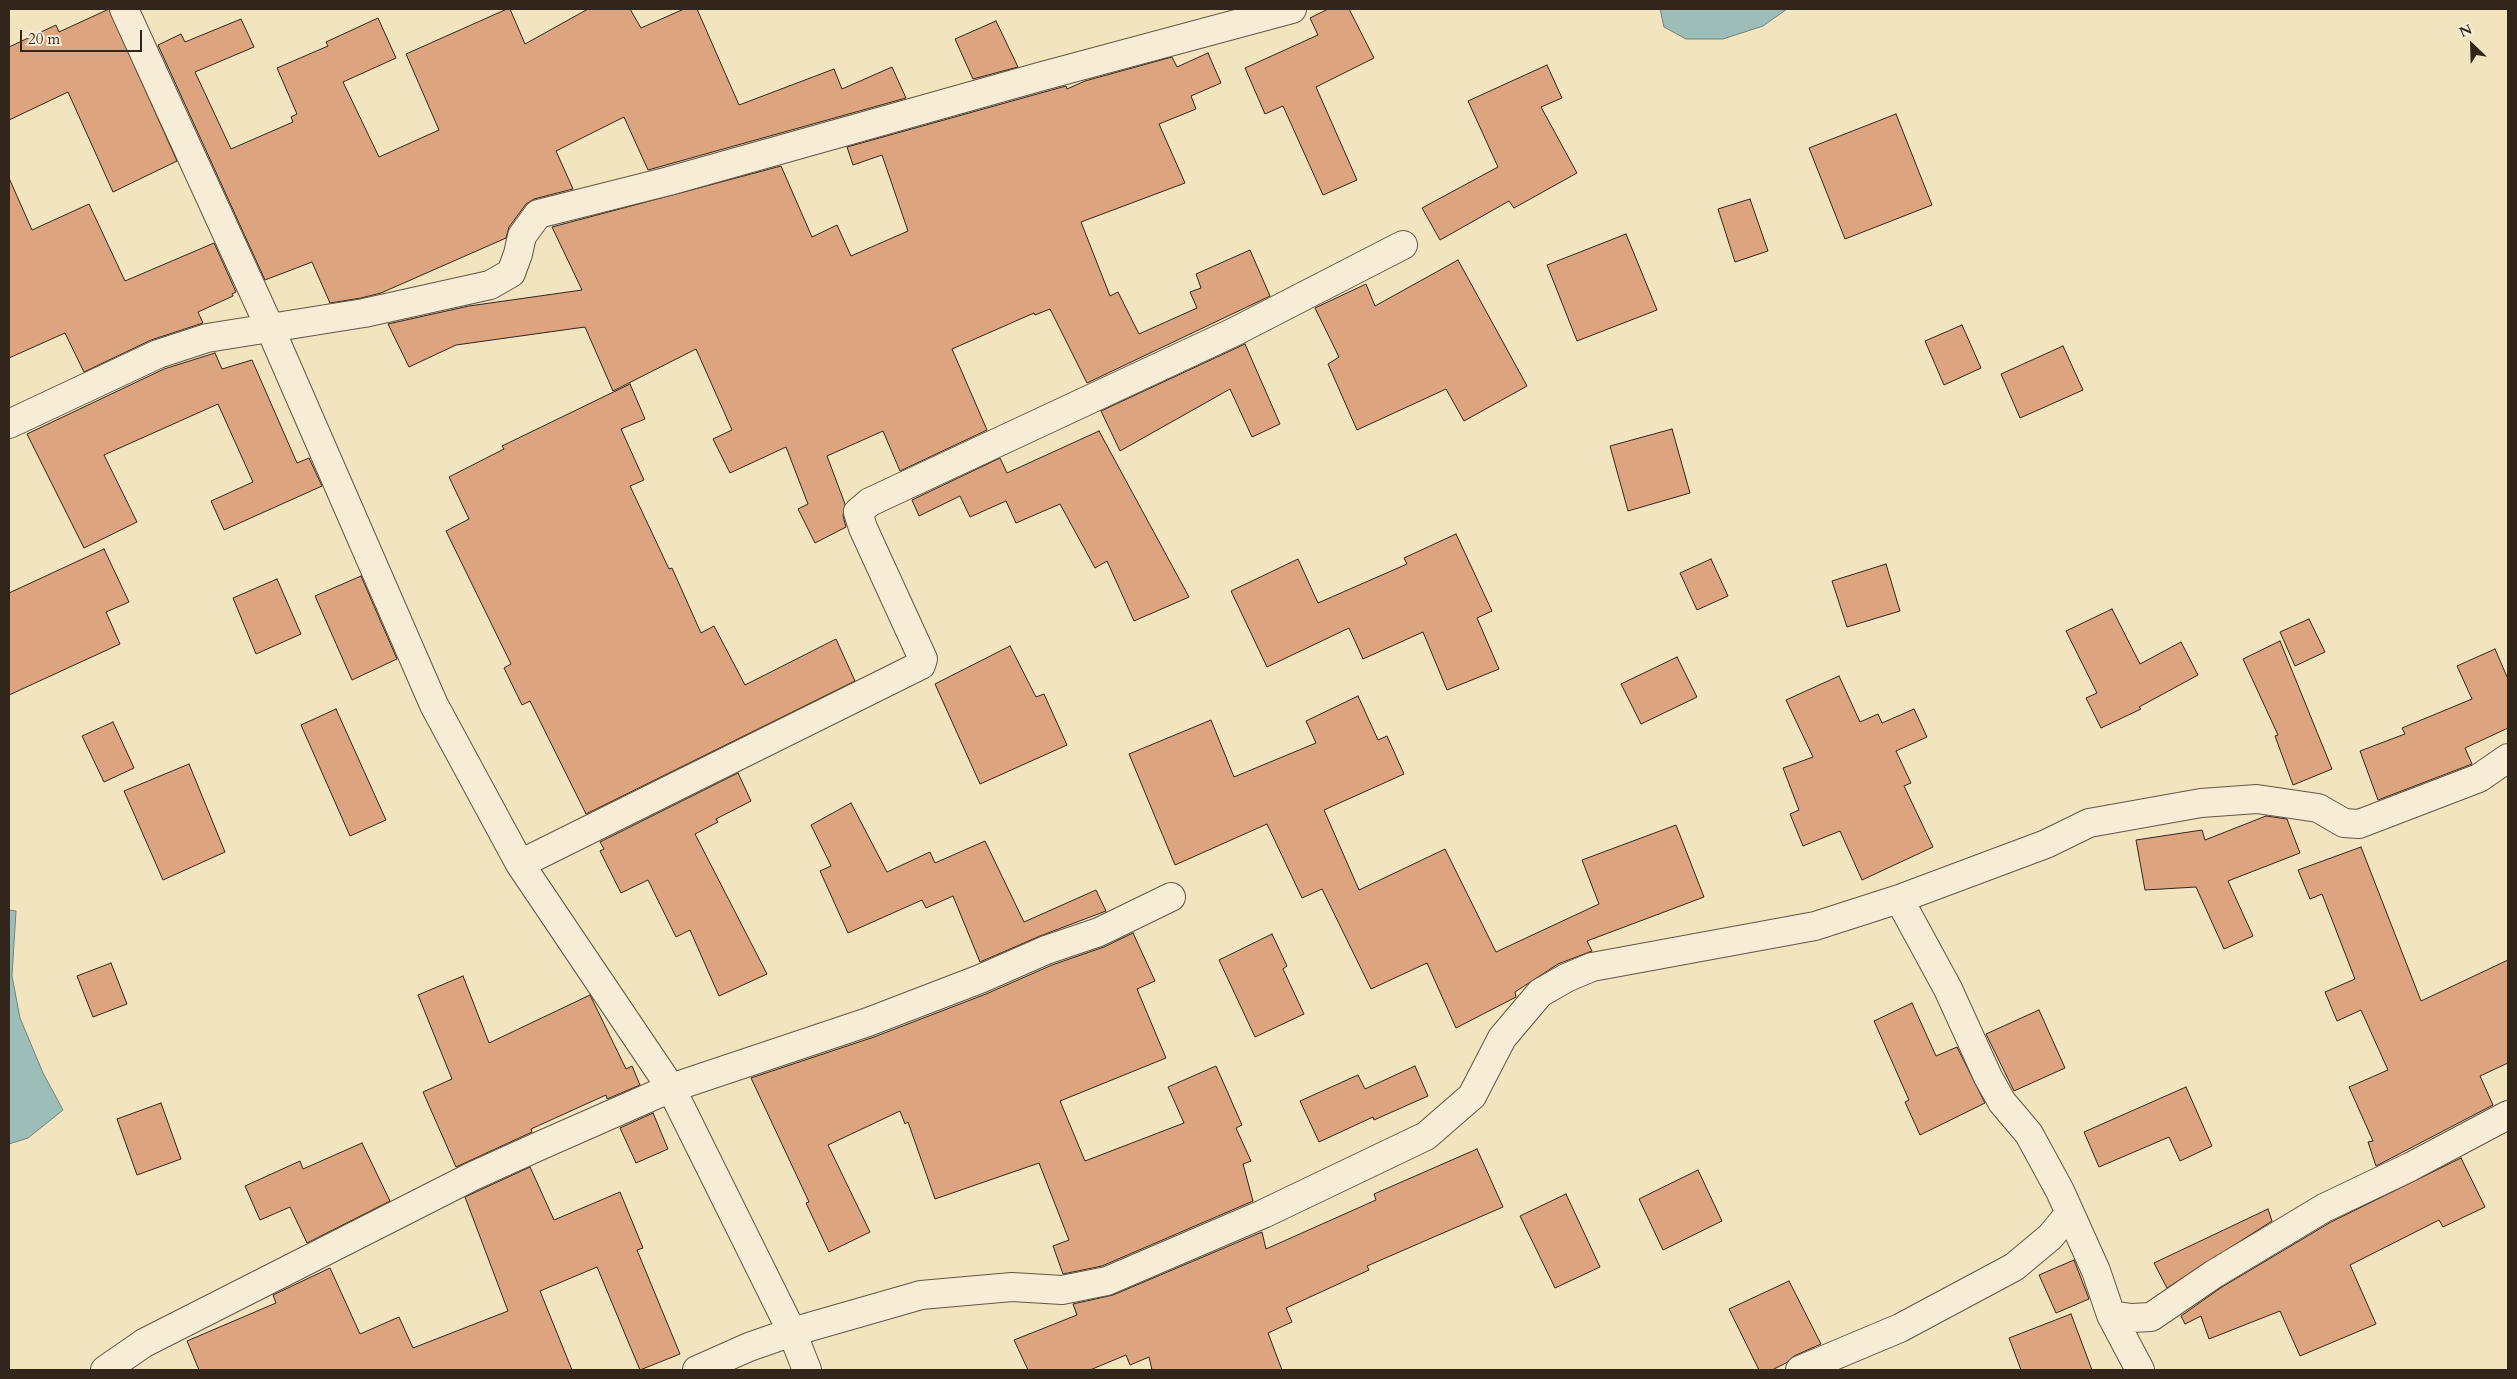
<!DOCTYPE html>
<html>
<head>
<meta charset="utf-8">
<style>
  body { margin:0 }
  #map { position:relative; width:2517px; height:1379px; overflow:hidden; background:#f3e4c0; font-family:Cardo,serif }
  canvas { display:block }
  .frame { position:absolute; inset:0; border:10px solid #32261b; pointer-events:none }
  .north { position:absolute; left:2447px; top:20px; width:50px; height:50px; -webkit-text-stroke:4px #f7edd6; paint-order:stroke; rotate:336deg; font-size:14px; font-weight:700; line-height:20px; text-align:center; color:#32261b }
  .north::after { content:''; display:block; margin:auto; width:18px; height:22px; background:#32261b; clip-path:polygon(50% 0,100% 100%,50% 72%,0 100%) }
  .scale { position:absolute; left:20px; top:30px; width:122px; height:22px; box-sizing:border-box; border:2px solid #32261b; border-top:0; padding-left:6px; font-size:15px; line-height:18px; white-space:nowrap; color:#32261b; -webkit-text-stroke:4px #f7edd6; paint-order:stroke }
</style>
</head>
<body>
<div id="map">
<canvas width="2517" height="1379"></canvas>
<div class="frame"></div>
<div class="north">N</div>
<div class="scale">20 m</div>
</div>
<script>
const ctx = document.querySelector('canvas').getContext('2d');
ctx.lineJoin = 'round';
function fillPath(path, color) { ctx.fillStyle = color; ctx.fill(path, 'evenodd'); }
const toPath = rows => new Path2D(rows.map(r => 'M' + r).join(''));
function stroke(path, color, width, dash) { ctx.strokeStyle = color; ctx.lineWidth = width; ctx.lineCap = dash ? 'butt' : 'round'; ctx.setLineDash(dash || []); ctx.stroke(path); }
const water = toPath([
  [1660,9,1787,9,1763,26,1723,39,1686,39,1664,27,1660,9],
  [9,910,16,911,12,976,20,1018,43,1073,63,1110,28,1138,9,1144,9,910]
]);
fillPath(water, '#9dbdb9');
stroke(water, '#72817a', 1);
const building = toPath([
  [109,9,177,161,113,192,68,92,9,120,9,47,56,25,59,32,109,9],
  [507,9,510,9,525,44,588,9,630,9,641,28,684,9,697,9,739,105,834,69,842,89,892,67,906,98,648,170,624,117,556,151,573,189,534,199,526,204,509,227,506,238,381,293,361,298,330,303,312,262,265,280,158,45,181,34,185,42,241,19,254,47,195,72,231,149,293,122,291,117,297,114,277,68,328,46,326,42,378,18,396,58,343,82,379,157,439,130,406,54,507,9],
  [1328,9,1349,9,1374,58,1316,87,1357,180,1323,195,1283,106,1265,114,1245,68,1318,35,1310,18,1328,9],
  [996,21,1018,67,973,79,955,39,996,21],
  [1208,53,1221,83,1191,96,1196,109,1159,124,1185,183,1081,222,1110,296,1118,292,1139,334,1197,308,1190,292,1201,288,1196,274,1250,250,1270,296,1087,383,1050,309,1035,315,1034,313,952,349,987,430,900,471,883,431,827,456,845,504,843,516,846,527,815,543,798,509,808,504,786,447,730,473,713,439,732,430,696,349,613,391,585,327,456,345,409,367,388,324,469,306,582,290,552,227,781,166,812,237,837,225,851,256,908,231,882,155,853,165,847,147,1066,86,1067,89,1085,81,1172,57,1177,67,1208,53],
  [1547,65,1562,98,1541,107,1577,173,1514,208,1509,201,1440,240,1422,208,1498,167,1468,101,1547,65],
  [1896,114,1932,205,1845,239,1809,148,1896,114],
  [9,178,32,230,89,204,125,281,214,243,236,292,232,294,233,296,198,312,203,323,151,340,84,372,65,333,9,358,9,178],
  [1750,199,1768,251,1735,262,1718,209,1750,199],
  [1626,234,1657,310,1577,341,1547,265,1626,234],
  [1458,260,1527,386,1464,421,1446,389,1357,430,1328,364,1339,357,1315,308,1366,284,1375,306,1458,260],
  [1962,325,1981,368,1944,385,1925,341,1962,325],
  [1245,344,1280,424,1252,437,1230,389,1120,451,1101,411,1245,344],
  [2063,346,2083,390,2020,418,2001,374,2063,346],
  [215,353,222,369,252,360,297,463,309,458,322,486,224,530,211,501,253,482,218,404,104,455,137,522,84,548,27,434,164,369,215,353],
  [630,384,645,419,621,429,644,480,630,486,669,569,672,568,701,633,714,626,745,685,836,639,855,681,586,814,530,701,522,705,504,668,511,664,446,531,469,519,449,477,504,449,502,446,630,384],
  [1672,429,1690,493,1628,511,1610,446,1672,429],
  [1099,431,1189,597,1134,621,1107,561,1095,568,1060,504,1016,523,1006,501,970,517,960,496,919,516,912,500,1000,458,1007,473,1099,431],
  [1456,534,1492,611,1477,618,1499,669,1447,690,1423,632,1363,659,1349,628,1267,667,1231,591,1298,559,1318,603,1407,564,1404,558,1456,534],
  [104,549,129,602,106,612,120,644,9,695,9,593,104,549],
  [1711,559,1728,596,1697,610,1680,573,1711,559],
  [1886,564,1900,611,1847,627,1832,581,1886,564],
  [361,576,397,659,352,680,315,596,361,576],
  [277,579,301,634,256,654,233,598,277,579],
  [2112,609,2140,664,2181,642,2198,675,2139,707,2141,709,2101,728,2086,698,2097,693,2066,631,2112,609],
  [2309,619,2325,652,2295,666,2280,632,2309,619],
  [2280,641,2332,769,2293,785,2275,736,2278,735,2243,659,2280,641],
  [1010,646,1036,697,1044,694,1067,745,980,784,935,684,1010,646],
  [2495,649,2508,679,2508,728,2465,748,2472,764,2378,800,2360,751,2405,734,2402,728,2472,699,2457,666,2495,649],
  [1677,657,1697,697,1641,724,1621,684,1677,657],
  [1839,676,1860,722,1878,714,1882,723,1914,709,1927,737,1896,751,1911,783,1904,786,1933,847,1862,880,1840,831,1803,846,1790,814,1799,810,1783,768,1813,757,1786,700,1839,676],
  [1358,696,1378,740,1387,736,1404,774,1324,810,1359,890,1445,849,1496,952,1599,904,1582,860,1676,825,1704,897,1587,941,1592,951,1558,964,1515,992,1516,997,1456,1028,1427,963,1371,989,1322,889,1302,898,1267,824,1175,865,1129,754,1211,720,1234,777,1316,743,1306,721,1358,696],
  [336,709,386,820,350,836,301,725,336,709],
  [113,722,134,768,104,782,82,736,113,722],
  [189,764,225,852,163,880,124,791,189,764],
  [738,773,751,801,716,819,718,822,695,834,767,974,719,996,690,930,676,937,648,880,621,893,600,851,604,849,600,842,738,773],
  [851,803,887,872,930,852,935,863,985,841,1024,922,1096,890,1106,911,1040,936,980,962,953,896,926,908,922,900,848,933,820,871,831,866,811,825,851,803],
  [2266,816,2287,819,2300,853,2228,881,2253,936,2224,949,2196,887,2145,890,2136,840,2202,830,2205,840,2266,816],
  [2361,847,2421,1001,2508,960,2508,1063,2480,1076,2493,1105,2376,1166,2368,1142,2373,1141,2349,1087,2388,1070,2361,1010,2337,1021,2325,992,2355,979,2322,894,2310,899,2298,870,2361,847],
  [1133,933,1155,981,1137,989,1166,1058,1060,1101,1085,1161,1184,1123,1168,1087,1216,1066,1242,1125,1236,1128,1251,1161,1243,1164,1253,1201,1102,1266,1063,1274,1053,1246,1069,1240,1039,1163,935,1199,908,1122,905,1124,900,1111,828,1145,870,1232,829,1252,806,1203,809,1202,751,1078,874,1037,986,994,1052,965,1104,947,1133,933],
  [1272,934,1287,966,1283,969,1304,1014,1255,1037,1219,960,1272,934],
  [111,963,127,1004,93,1017,77,976,111,963],
  [463,976,489,1043,590,995,626,1069,632,1066,640,1085,607,1099,606,1095,531,1129,532,1132,456,1167,423,1092,452,1079,418,995,463,976],
  [1912,1003,1936,1056,1957,1047,1985,1103,1920,1135,1905,1102,1909,1100,1874,1021,1912,1003],
  [2039,1010,2065,1068,2014,1091,1986,1034,2039,1010],
  [1415,1066,1428,1096,1374,1120,1373,1117,1319,1142,1300,1101,1358,1075,1365,1089,1415,1066],
  [2186,1087,2212,1146,2180,1161,2169,1137,2099,1167,2084,1132,2186,1087],
  [161,1103,181,1159,137,1175,117,1119,161,1103],
  [653,1113,668,1149,636,1163,620,1128,653,1113],
  [362,1143,390,1201,307,1243,290,1207,260,1220,245,1186,300,1161,303,1169,362,1143],
  [1477,1149,1503,1207,1367,1266,1369,1270,1286,1308,1292,1322,1268,1333,1282,1370,1152,1370,1149,1357,1130,1365,1126,1355,1090,1370,1028,1370,1014,1340,1077,1315,1073,1304,1113,1295,1262,1232,1266,1249,1376,1200,1374,1194,1477,1149],
  [2461,1158,2485,1207,2443,1227,2439,1220,2350,1265,2376,1324,2300,1356,2280,1311,2209,1339,2201,1316,2185,1324,2181,1316,2222,1287,2331,1222,2461,1158],
  [530,1167,554,1220,620,1192,643,1248,637,1250,680,1354,640,1370,597,1267,540,1291,572,1370,199,1370,187,1341,276,1303,273,1295,330,1268,360,1334,399,1317,413,1348,508,1311,465,1197,530,1167],
  [1698,1170,1722,1221,1663,1250,1639,1199,1698,1170],
  [1566,1194,1600,1267,1555,1288,1520,1216,1566,1194],
  [2268,1209,2272,1221,2167,1288,2154,1263,2268,1209],
  [2074,1260,2089,1299,2056,1313,2039,1275,2074,1260],
  [1789,1281,1821,1344,1794,1356,1786,1363,1772,1370,1759,1370,1729,1309,1789,1281],
  [2071,1314,2092,1370,2021,1370,2009,1338,2071,1314]
]);
fillPath(building, '#dca580');
stroke(building, '#32261b', 1);
const street = toPath([
  [124,9,270,328,434,705,520,864,671,1088,792,1332,807,1370],
  [9,424,158,354,207,338,364,313,490,285,511,273,518,254,522,236,538,214,669,181,1039,77,1292,9],
  [520,864,921,665,923,659,863,528,858,512,870,502,1234,332,1403,245],
  [1899,899,1948,989,1988,1077,2002,1102,2029,1134,2060,1191,2096,1271,2111,1315,2140,1370],
  [2111,1315,2131,1318,2151,1317,2214,1274,2324,1208,2410,1167,2508,1115],
  [105,1370,144,1343,473,1176,537,1147,671,1088,868,1022,980,979,1046,950,1099,932,1171,897],
  [697,1370,749,1347,792,1332,921,1295,1012,1287,1062,1290,1107,1281,1263,1214,1426,1136,1472,1096,1502,1038,1540,993,1566,978,1592,967,1815,926,1899,899,2046,844,2089,823,2201,803,2257,799,2318,808,2344,823,2359,824,2479,778,2508,758],
  [1800,1370,1900,1328,2014,1267,2050,1237,2070,1213]
]);
stroke(street, '#625644', 30);
stroke(street, '#f7edd6', 28);
</script>
</body>
</html>
